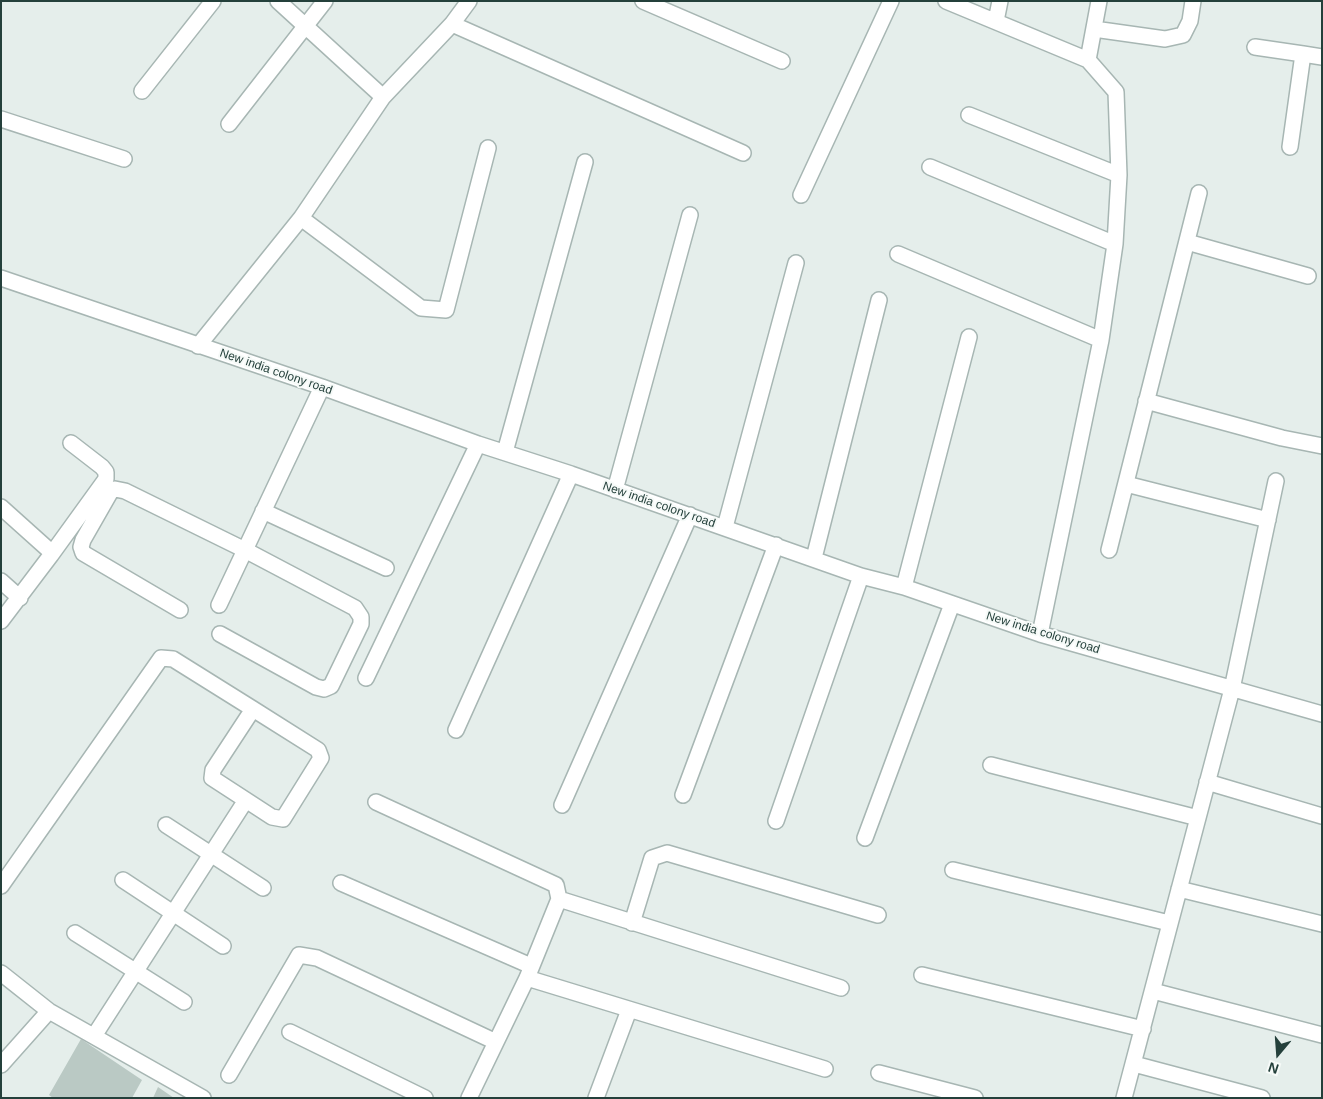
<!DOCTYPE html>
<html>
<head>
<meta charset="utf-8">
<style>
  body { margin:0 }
  #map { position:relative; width:1323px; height:1099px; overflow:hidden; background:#e5eeeb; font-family:Helvetica,sans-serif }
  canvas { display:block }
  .frame { position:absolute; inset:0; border:2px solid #24403b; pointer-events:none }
  .north { position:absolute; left:1253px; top:1029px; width:50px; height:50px; -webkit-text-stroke:4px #f6faf8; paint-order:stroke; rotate:198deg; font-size:14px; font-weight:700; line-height:20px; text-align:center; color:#24403b }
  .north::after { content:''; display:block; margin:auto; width:18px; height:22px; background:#24403b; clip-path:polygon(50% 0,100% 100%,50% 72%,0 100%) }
</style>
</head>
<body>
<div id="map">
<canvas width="1323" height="1099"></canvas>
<div class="frame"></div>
<div class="north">N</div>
</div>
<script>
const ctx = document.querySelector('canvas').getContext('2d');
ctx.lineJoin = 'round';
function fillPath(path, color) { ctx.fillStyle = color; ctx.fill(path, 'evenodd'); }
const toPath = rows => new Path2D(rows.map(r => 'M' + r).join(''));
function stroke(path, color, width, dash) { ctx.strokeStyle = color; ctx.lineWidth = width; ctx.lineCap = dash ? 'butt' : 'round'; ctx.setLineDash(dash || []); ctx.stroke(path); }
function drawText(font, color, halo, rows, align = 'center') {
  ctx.font = font + ' Helvetica,sans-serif'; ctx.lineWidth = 4; ctx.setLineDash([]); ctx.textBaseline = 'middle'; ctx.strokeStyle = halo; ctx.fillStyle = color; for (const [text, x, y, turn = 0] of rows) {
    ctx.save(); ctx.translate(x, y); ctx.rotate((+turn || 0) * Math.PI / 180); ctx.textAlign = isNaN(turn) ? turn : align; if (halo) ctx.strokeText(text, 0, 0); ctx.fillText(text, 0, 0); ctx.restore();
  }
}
fillPath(toPath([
  [81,1039,142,1080,132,1098,53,1098,49,1095],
  [158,1087,174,1098,153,1098]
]), '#bac9c4');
const minor = toPath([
  [278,1,383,97],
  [643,1,782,61],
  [946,1,1088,60,1116,92,1119,175,1115,244,1101,340,1040,634],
  [996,21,1000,1],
  [452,24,743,153],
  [1094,29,1165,39,1183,35,1190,21,1193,1],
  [1255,47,1303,54],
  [1088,60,1099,1],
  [142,91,213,1],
  [969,115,1119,175],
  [1,119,124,159],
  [229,124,325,1],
  [1290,147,1303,54,1322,57],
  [930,167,1115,244],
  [801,195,891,1],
  [301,218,421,308,446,310,488,148],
  [1187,242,1308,276],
  [898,254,1101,340],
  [1,278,322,387,478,444,571,474,861,576,904,587,1040,634,1322,714],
  [198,346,301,218,383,97,452,24,469,1],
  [1146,401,1282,438,1322,446],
  [505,452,585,162],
  [1126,484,1268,520],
  [615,490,690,215],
  [1,507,50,551,51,555,1,621],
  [263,511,386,568],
  [725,527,796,263],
  [1109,550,1199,193],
  [51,555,106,479,106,472,102,467,71,443],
  [814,558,879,300],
  [1,581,20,598],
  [904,587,969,337],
  [219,605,322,387],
  [180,610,83,553,81,547,83,540,111,491,115,489,125,491,245,550,355,608,361,617,361,624,331,686,324,689,316,687,220,634],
  [366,678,478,444],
  [456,730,571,474],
  [991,765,1198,818],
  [1207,782,1322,816],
  [683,795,776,545],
  [376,802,556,885,559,899,527,978,469,1098],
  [562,805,690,515],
  [776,821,861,576],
  [166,825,263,888],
  [865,838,952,604],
  [953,870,1169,923],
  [123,880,223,946],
  [341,883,531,966],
  [1,886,161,658,173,659,253,709,318,750,321,758,283,819,272,817,212,778,213,770,253,709],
  [1179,889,1322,924],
  [559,899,841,988],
  [632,923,652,858,667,853,878,915],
  [75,933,184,1002],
  [1,973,49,1011,203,1098],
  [922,975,1143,1029],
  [527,978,825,1069],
  [1153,991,1322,1035],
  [290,1032,425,1098],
  [94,1036,246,800],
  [1134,1064,1262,1098],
  [1,1065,49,1011],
  [879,1073,975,1098],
  [229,1075,299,955,317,958,496,1042],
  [596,1098,629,1010],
  [1124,1098,1232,689,1276,481]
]);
stroke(minor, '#a7b6b3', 18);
stroke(minor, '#fff', 15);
drawText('12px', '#24403b', '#f6faf8', [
  ["New india colony road",276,372,19],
  ["New india colony road",659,505,19],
  ["New india colony road",1043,633,17]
]);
</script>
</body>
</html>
